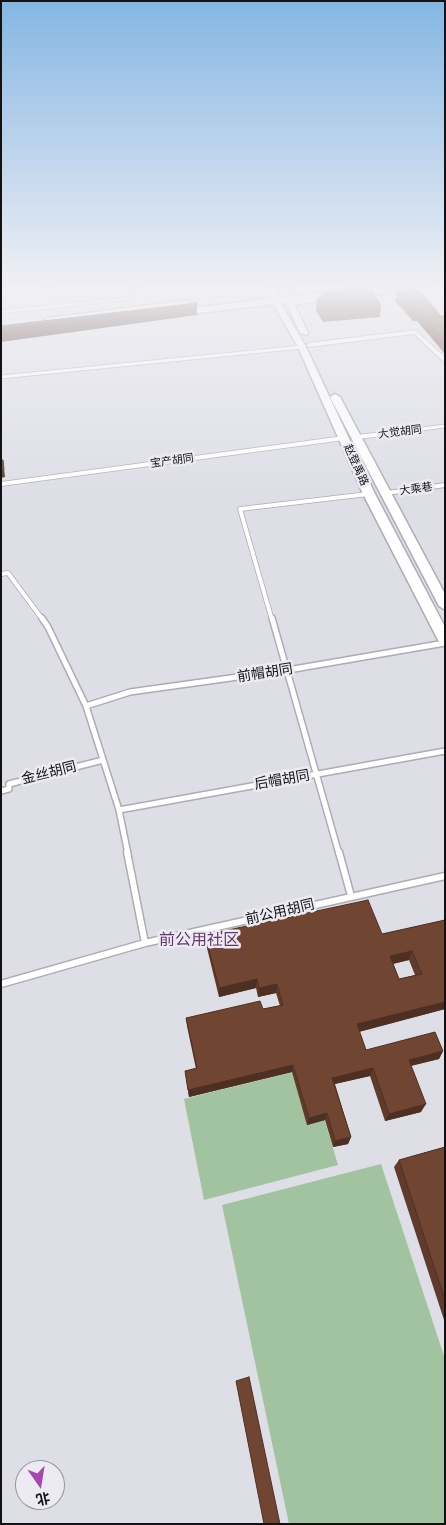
<!DOCTYPE html>
<html>
<head>
<meta charset="utf-8">
<style>
  body { margin:0 }
  #map { position:relative; width:446px; height:1525px; overflow:hidden; background:#dedee7; font-family:Quicksand,"Noto Sans SC",sans-serif }
  canvas { display:block }
  .frame { position:absolute; inset:0; border:2px solid #121215; pointer-events:none }
  .north { position:absolute; left:15px; top:1460px; width:50px; height:50px; box-sizing:border-box; background:#ecebf4; border:1px solid #95949b; border-radius:50%; rotate:167deg; font-size:14px; font-weight:700; line-height:20px; text-align:center; color:#121215 }
  .north::after { content:''; display:block; margin:auto; width:18px; height:22px; background:#a847af; clip-path:polygon(50% 0,100% 100%,50% 72%,0 100%) }
</style>
</head>
<body>
<div id="map">
<canvas width="446" height="1525"></canvas>
<div class="frame"></div>
<div class="north">北</div>
</div>
<script>
const ctx = document.querySelector('canvas').getContext('2d');
ctx.lineJoin = 'round';
function fillPath(path, color) { ctx.fillStyle = color; ctx.fill(path, 'evenodd'); }
const toPath = rows => new Path2D(rows.map(r => 'M' + r).join(''));
function stroke(path, color, width, dash) { ctx.strokeStyle = color; ctx.lineWidth = width; ctx.lineCap = dash ? 'butt' : 'round'; ctx.setLineDash(dash || []); ctx.stroke(path); }
function drawText(font, color, halo, rows, align = 'center') {
  ctx.font = font + ' Quicksand,"Noto Sans SC",sans-serif'; ctx.lineWidth = 5; ctx.setLineDash([]); ctx.textBaseline = 'middle'; ctx.strokeStyle = halo; ctx.fillStyle = color; for (const [text, x, y, turn = 0] of rows) {
    ctx.save(); ctx.translate(x, y); ctx.rotate((+turn || 0) * Math.PI / 180); ctx.textAlign = isNaN(turn) ? turn : align; if (halo) ctx.strokeText(text, 0, 0); ctx.fillText(text, 0, 0); ctx.restore();
  }
}
fillPath(toPath([
  [309,1068,338,1165,204,1200,184,1099],
  [381,1164,445,1359,445,1524,289,1524,222,1205]
]), '#a2c39f');
const serviceFar3 = toPath([
  [49,288,54,306],
  [1,312,133,298,134,288],
  [1,377,302,347],
  [374,435,445,426]
]);
const serviceFar2 = toPath([
  [356,437,384,434],
  [1,484,344,438],
  [1,574,8,573,43,620],
  [272,620,240,509,368,494]
]);
const serviceFar1 = toPath([
  [42,618,48,627,86,706,119,810,128,854],
  [272,618,339,854],
  [86,706,130,692,288,670,445,643],
  [1,791,9,789,9,784,103,760],
  [119,810,445,751]
]);
const service = toPath([
  [127,852,145,943],
  [339,852,351,896],
  [1,984,145,943,445,876]
]);
const minor = toPath([
  [415,330,445,357,445,363,414,334,309,347,306,345,309,343,415,330],
  [445,483,445,487,387,495,383,493,387,491,445,483]
]);
const tertiary = toPath([
  [405,288,430,288,359,297,356,295,359,293,405,288],
  [334,296,336,297,336,299,291,305,274,301,277,299,291,301,334,296]
]);
const secondary = toPath([
  [268,288,276,288,283,307,306,347,375,494,445,627,445,644,440,643,438,640,363,494,298,347,275,307,268,288],
  [279,288,287,288,308,333,307,335,300,333,279,288],
  [335,394,340,397,445,594,445,610,439,606,330,397,335,394]
]);
const primary = toPath([
  [360,288,388,288,384,291,175,316,170,313,175,310,360,288],
  [188,300,191,301,191,305,48,324,43,321,48,318,188,300]
]);
stroke(serviceFar3, '#adacb5', 4.5);
stroke(serviceFar2, '#adacb5', 5.5);
stroke(serviceFar1, '#adacb5', 8);
stroke(service, '#adacb5', 9);
stroke(minor, '#adacb5', 2);
stroke(tertiary, '#adacb5', 3);
stroke(secondary, '#adacb5', 3);
stroke(primary, '#adacb5', 3);
stroke(serviceFar3, '#fff', 3);
stroke(serviceFar2, '#fff', 4);
stroke(serviceFar1, '#fff', 5);
stroke(service, '#fff', 6);
fillPath(minor, '#fff');
fillPath(tertiary, '#fff');
fillPath(secondary, '#fff');
fillPath(primary, '#fff');
fillPath(toPath([
  [397,290,441,316,445,316,445,354,417,321,413,321,395,301],
  [317,299,381,305,380,317,323,322,316,311],
  [445,920,445,1009,359,1032,366,1050,443,1051,439,1059,411,1066,421,1112,385,1121,370,1076,335,1084,351,1137,348,1144,333,1147,325,1120,307,1125,292,1072,189,1097,185,1071,196,1069,187,1026,186,1018,263,1009,280,1006,276,993,258,997,256,988,219,997,206,944,205,935,382,934],
  [409,960,415,975,399,979,393,964],
  [445,1147,445,1323,394,1167,399,1160]
]), '#603b2b');
fillPath(toPath([
  [197,303,197,315,1,342,1,329],
  [3,460,5,477,1,478,1,470],
  [412,951,409,960,387,965,390,956],
  [257,979,256,988,219,997,219,988],
  [277,984,276,993,258,997,259,988],
  [445,1002,445,1009,354,1033,357,1024],
  [443,1051,439,1059,405,1067,409,1060],
  [293,1065,292,1072,189,1097,188,1090],
  [373,1068,370,1076,330,1085,332,1078],
  [426,1104,421,1112,385,1121,389,1114],
  [327,1113,325,1120,307,1125,309,1118],
  [351,1137,348,1144,333,1147,335,1141]
]), '#4e3023');
const building = toPath([
  [353,288,370,288,381,305,324,310,317,299,329,290,353,288],
  [413,288,417,288,441,316,445,316,445,340,419,310,415,310,397,290,413,288],
  [197,303,1,329,1,326,197,303],
  [1,460,3,460,4,470,1,470,1,460],
  [368,900,382,934,445,920,445,1002,357,1024,366,1050,435,1032,443,1051,409,1060,426,1104,389,1114,373,1068,332,1078,351,1137,335,1141,327,1113,309,1118,293,1065,188,1090,185,1071,197,1068,186,1018,260,1001,263,1009,283,1005,277,984,259,988,257,979,219,988,205,935,368,900],
  [412,951,422,974,399,979,390,956,412,951],
  [445,1147,445,1300,399,1160,445,1147],
  [249,1377,280,1524,264,1524,236,1381,249,1377]
]);
fillPath(building, '#704532');
stroke(building, '#4e3023', 1);
const sky = ctx.createLinearGradient(0, 0, 0, 502);
sky.addColorStop(0, '#84b6e3');
sky.addColorStop(0.57, '#f0f0f4');
sky.addColorStop(1, '#f0f0f400');
ctx.fillStyle = sky;
ctx.fillRect(0, 0, 446, 502);
drawText('11px', '#121215', '#ecebf4', [
  ["大觉胡同",400,432,-7],
  ["宝产胡同",172,461,-8],
  ["赵登禹路",356,465,66],
  ["大乘巷",416,489,-8]
]);
drawText('14px', '#121215', '#ecebf4', [
  ["前帽胡同",265,673,-9],
  ["金丝胡同",49,773,-14],
  ["后帽胡同",282,780,-10],
  ["前公用胡同",280,912,-13]
]);
drawText('16px', '#663669', '#ecebf4', [
  ["前公用社区",199,940]
]);
</script>
</body>
</html>
